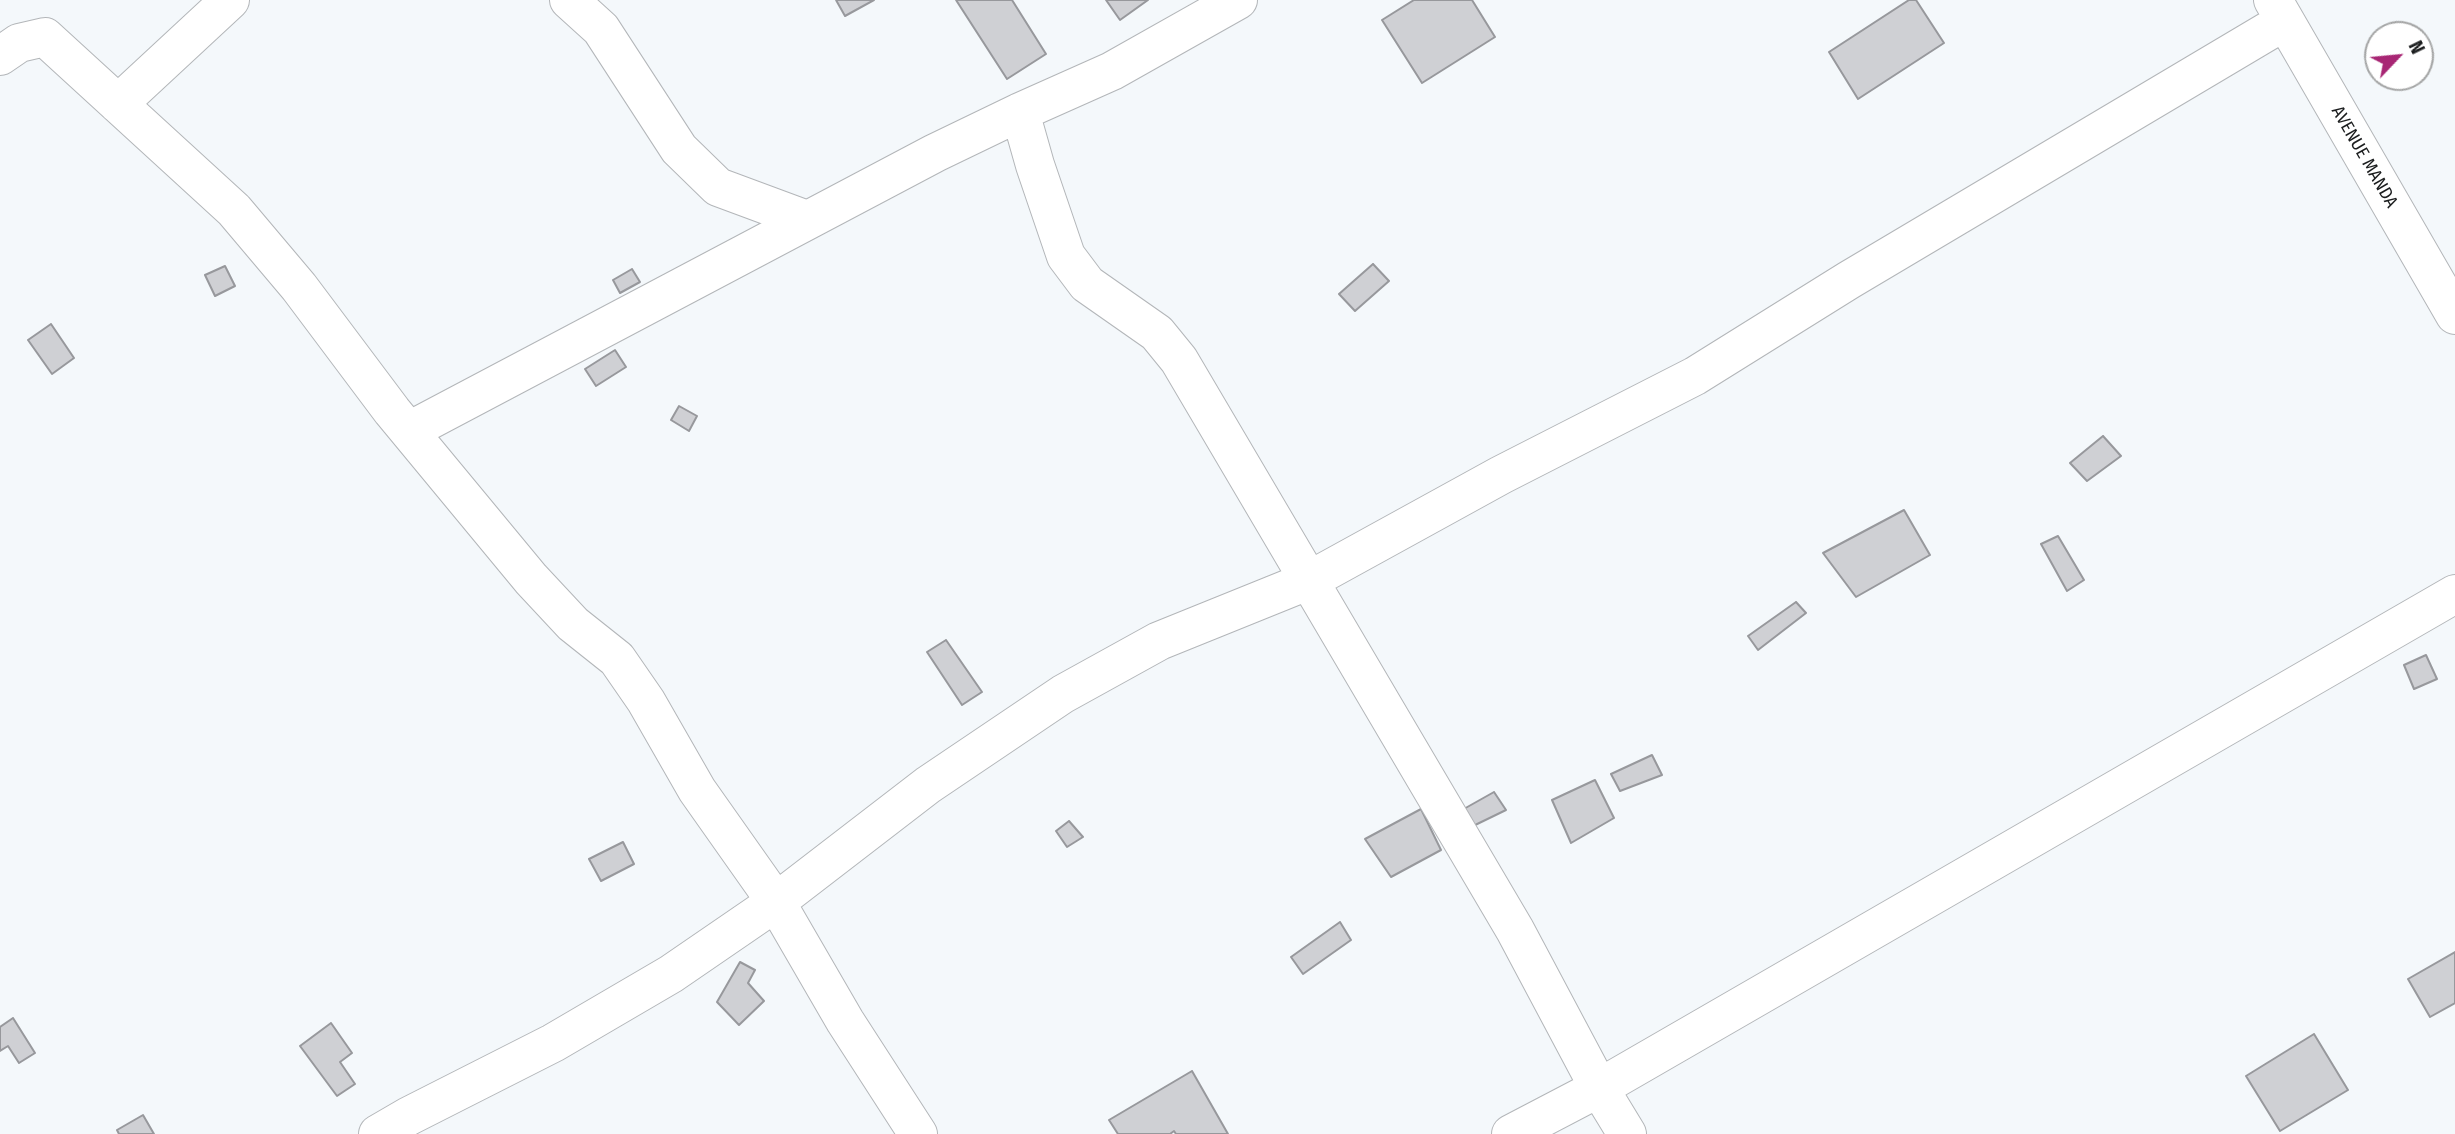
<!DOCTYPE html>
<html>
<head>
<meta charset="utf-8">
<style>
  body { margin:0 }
  #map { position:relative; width:2455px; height:1134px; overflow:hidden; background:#f4f8fb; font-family:"Fira Sans Condensed",sans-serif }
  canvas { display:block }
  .north { position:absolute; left:2364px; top:21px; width:70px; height:70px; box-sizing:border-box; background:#fff; border:2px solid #a4a5a5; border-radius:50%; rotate:64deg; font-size:19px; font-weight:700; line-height:28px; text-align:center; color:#1b1d1e }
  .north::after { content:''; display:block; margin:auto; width:24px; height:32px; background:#a82674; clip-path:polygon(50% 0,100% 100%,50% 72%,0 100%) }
</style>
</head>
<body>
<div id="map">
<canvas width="2455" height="1134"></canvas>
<div class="north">N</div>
</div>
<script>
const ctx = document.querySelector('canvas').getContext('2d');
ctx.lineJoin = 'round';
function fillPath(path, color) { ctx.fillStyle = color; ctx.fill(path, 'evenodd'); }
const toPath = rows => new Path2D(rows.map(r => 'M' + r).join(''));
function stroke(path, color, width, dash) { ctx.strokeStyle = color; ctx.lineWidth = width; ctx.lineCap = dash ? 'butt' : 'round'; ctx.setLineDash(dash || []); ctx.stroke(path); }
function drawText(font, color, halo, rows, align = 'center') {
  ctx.font = font + ' "Fira Sans Condensed",sans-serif'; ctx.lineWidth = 6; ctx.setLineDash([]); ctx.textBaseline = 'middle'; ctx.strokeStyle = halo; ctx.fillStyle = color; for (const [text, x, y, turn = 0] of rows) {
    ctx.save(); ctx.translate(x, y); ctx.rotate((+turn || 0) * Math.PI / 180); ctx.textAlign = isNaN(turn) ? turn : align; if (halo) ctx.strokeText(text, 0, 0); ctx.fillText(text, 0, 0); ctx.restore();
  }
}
const building = toPath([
  [836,0,874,0,845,16,836,0],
  [956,0,1012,0,1046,54,1007,79,956,0],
  [1106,0,1148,0,1120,20,1106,0],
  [1414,0,1472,0,1495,37,1422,83,1382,20,1414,0],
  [1909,0,1916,0,1944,43,1858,99,1829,52,1909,0],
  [1373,264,1389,281,1355,311,1339,294,1373,264],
  [225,266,235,286,215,296,205,275,225,266],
  [632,269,640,282,620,293,613,280,632,269],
  [51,324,74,358,52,374,28,340,51,324],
  [615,350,626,367,596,386,585,369,615,350],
  [679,406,697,416,689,431,671,420,679,406],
  [2103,436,2121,456,2087,481,2070,463,2103,436],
  [1904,510,1930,555,1856,597,1823,553,1904,510],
  [2058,536,2084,580,2067,591,2041,544,2058,536],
  [1796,602,1806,613,1758,650,1748,636,1796,602],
  [946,640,982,692,962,705,927,652,946,640],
  [2426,655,2437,679,2414,689,2404,665,2426,655],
  [1652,755,1662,775,1620,791,1611,774,1652,755],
  [1595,780,1614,818,1571,843,1552,800,1595,780],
  [1494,792,1506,810,1469,828,1462,810,1494,792],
  [1421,809,1441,850,1391,877,1365,839,1421,809],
  [1069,821,1083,837,1067,847,1056,831,1069,821],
  [623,842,634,864,601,881,589,859,623,842],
  [1340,922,1351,940,1303,974,1291,957,1340,922],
  [2455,952,2455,1003,2430,1017,2408,979,2455,952],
  [740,962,755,970,748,983,764,1001,739,1025,717,1002,740,962],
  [13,1018,35,1053,19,1063,8,1046,0,1051,0,1027,13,1018],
  [331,1023,352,1053,340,1062,355,1084,337,1096,300,1046,331,1023],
  [2314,1034,2348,1090,2280,1131,2246,1076,2314,1034],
  [1192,1071,1228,1134,1176,1134,1174,1131,1170,1134,1118,1134,1109,1120,1192,1071],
  [143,1115,154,1134,119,1134,117,1130,143,1115]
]);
fillPath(building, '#cfd0d4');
stroke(building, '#97989c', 2);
const minor = toPath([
  [569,0,601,29,679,149,718,187,807,220],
  [2273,0,2455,315],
  [0,56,19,43,45,37,234,210,299,287,392,411,531,579,573,624,617,659,646,701,697,790,776,902,845,1021,918,1134],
  [118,104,230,0],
  [1020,112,1035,165,1066,256,1087,284,1157,333,1179,360,1515,930,1599,1088,1627,1134],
  [409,431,935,153,1020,112,1112,71,1238,0],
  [378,1134,409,1116,553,1043,671,974,776,902,928,785,1063,694,1159,641,1310,580,1501,475,1695,376,1849,280,2285,21],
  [1511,1134,1599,1088,2455,594]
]);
stroke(minor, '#b3b6b9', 40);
stroke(minor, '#fff', 38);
drawText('18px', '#1b1d1e', '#fff', [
  ["AVENUE MANDA",2364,157,60]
]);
</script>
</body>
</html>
